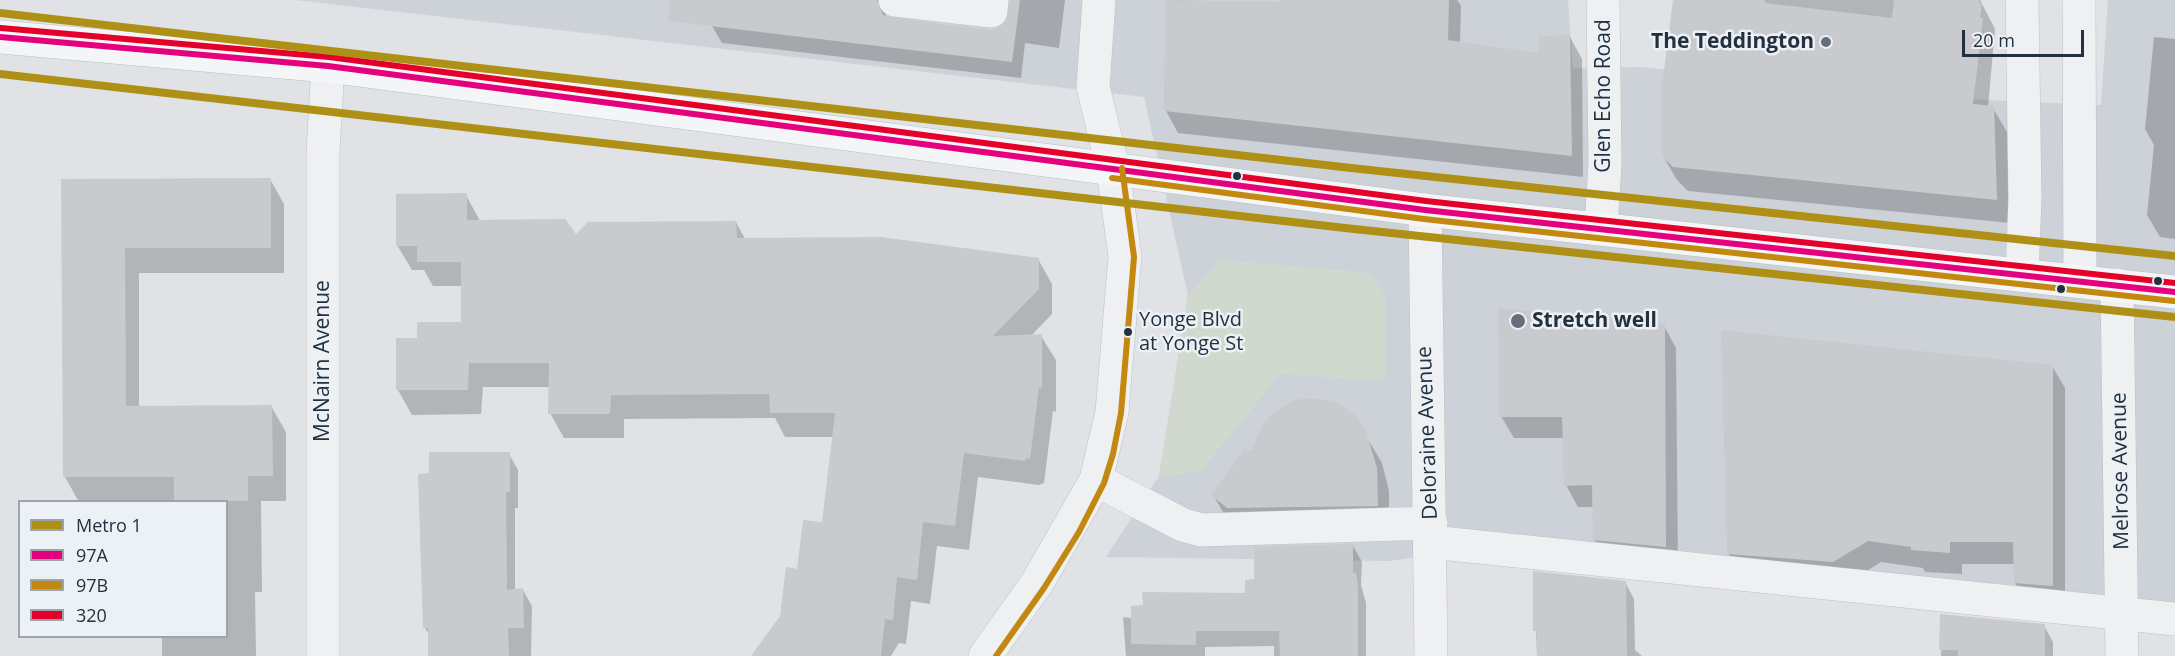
<!DOCTYPE html>
<html>
<head>
<meta charset="utf-8">
<style>
  body { margin:0 }
  #map { position:relative; width:2175px; height:656px; overflow:hidden; background:#e0e2e5; font-family:"Open Sans",sans-serif }
  canvas { display:block }
  .legend { position:absolute; left:18px; top:500px; width:210px; height:138px; box-sizing:border-box; background:#ecf1f5; border:2px solid #9ca4ac; margin:0; padding:8px 10px; list-style:none; font-size:18px; color:#25303f }
  .legend li { display:flex; align-items:center; gap:12px; height:30px }
  .legend b { width:30px; border:2px solid #9ca4ac }
  .scale { position:absolute; left:1962px; top:30px; width:122px; height:27px; box-sizing:border-box; border:3px solid #25303f; border-top:0; padding-left:8px; font-size:18px; line-height:21px; white-space:nowrap; color:#25303f; -webkit-text-stroke:4px #ecf1f5; paint-order:stroke }
</style>
</head>
<body>
<div id="map">
<canvas width="2175" height="656"></canvas>
<ul class="legend">
<li><b style="height:8px;background:#ae9016"></b>Metro 1</li>
<li><b style="height:8px;background:#e5007d"></b>97A</li>
<li><b style="height:8px;background:#c28810"></b>97B</li>
<li><b style="height:8px;background:#e4002b"></b>320</li>
</ul>
<div class="scale">20 m</div>
</div>
<script>
const ctx = document.querySelector('canvas').getContext('2d');
ctx.lineJoin = 'round';
function fillPath(path, color) { ctx.fillStyle = color; ctx.fill(path, 'evenodd'); }
const toPath = rows => new Path2D(rows.map(r => 'M' + r).join(''));
function stroke(path, color, width, dash) { ctx.strokeStyle = color; ctx.lineWidth = width; ctx.lineCap = dash ? 'butt' : 'round'; ctx.setLineDash(dash || []); ctx.stroke(path); }
function drawText(font, color, halo, rows, align = 'center') {
  ctx.font = font + ' "Open Sans",sans-serif'; ctx.lineWidth = 5; ctx.setLineDash([]); ctx.textBaseline = 'middle'; ctx.strokeStyle = halo; ctx.fillStyle = color; for (const [text, x, y, turn = 0] of rows) {
    ctx.save(); ctx.translate(x, y); ctx.rotate((+turn || 0) * Math.PI / 180); ctx.textAlign = isNaN(turn) ? turn : align; if (halo) ctx.strokeText(text, 0, 0); ctx.fillText(text, 0, 0); ctx.restore();
  }
}
fillPath(toPath([
  [295,0,1568,0,1573,68,1640,67,1985,100,2101,105,2108,0,2175,0,2175,625,1466,550,1389,561,1106,557,1159,476,1188,296,1144,97]
]), '#cdd2d9');
fillPath(toPath([
  [1219,260,1371,273,1385,296,1385,381,1280,374,1201,471,1159,476,1188,296]
]), '#d1d9cf');
fillPath(toPath([
  [716,0,896,0,889,5,885,17,989,31,999,30,1007,23,1011,0,1065,0,1059,48,1025,43,1021,78,722,43,712,26],
  [1166,0,1282,4,1282,0,1457,0,1461,6,1460,43,1540,55,1570,37,1582,59,1583,177,1178,133,1166,111],
  [1674,0,1980,0,1995,29,1988,107,1993,108,2007,132,2010,223,1688,191,1677,180,1663,156],
  [2154,37,2175,39,2175,239,2160,237,2147,215,2154,145,2145,129],
  [270,179,284,204,284,273,139,273,139,408,271,406,286,432,286,501,261,501,262,592,255,592,256,656,162,656,162,636,226,636,226,502,79,502,65,477,63,180],
  [466,195,480,221,576,237,736,222,745,239,1038,259,1052,284,1052,314,1031,336,1041,336,1056,360,1056,412,1053,411,1044,483,1039,485,978,477,969,550,937,546,930,604,911,601,906,644,899,643,891,656,755,656,781,617,799,570,823,524,833,437,785,437,775,418,624,419,624,438,564,438,550,413,550,387,483,387,481,414,412,415,398,390,419,339,463,324,463,286,433,286,424,270,412,270,397,245],
  [1664,326,1676,348,1678,568,1607,561,1594,539,1594,507,1578,507,1566,485,1564,438,1514,438,1501,416],
  [2052,366,2065,388,2065,608,2028,605,2015,583,2015,564,1962,564,1962,574,1925,572,1923,568,1881,562,1846,584,1741,575,1728,553],
  [1354,416,1382,463,1389,491,1389,527,1226,517,1213,495,1253,452],
  [509,454,518,470,518,508,515,508,515,591,523,590,532,606,531,656,430,656,430,636,425,628,431,475],
  [1353,546,1362,562,1361,585,1366,603,1366,656,1274,656,1274,646,1205,647,1205,656,1126,656,1123,617,1132,618,1247,594,1256,581],
  [1534,573,1625,582,1634,599,1635,650,1642,656,1537,656],
  [1942,615,2044,626,2053,642,2053,656,1941,656]
]), '#0003');
fillPath(toPath([
  [670,0,877,0,883,15,892,18,989,30,998,28,1006,22,1010,0,1020,0,1012,62,668,21],
  [1165,0,1280,2,1280,0,1449,0,1448,40,1538,53,1539,36,1570,35,1572,156,1164,111],
  [1673,0,1765,0,1765,3,1892,18,1894,0,1979,0,1979,3,1982,4,1980,18,1983,18,1973,104,1994,106,1997,200,1673,167,1662,156,1662,86],
  [271,178,271,248,125,248,126,406,272,405,273,476,248,476,248,501,174,501,174,477,63,477,61,179],
  [467,193,467,220,565,219,576,234,588,222,736,221,737,238,881,237,1039,258,1039,289,993,336,1042,334,1042,388,1039,387,1030,459,1026,458,1025,461,964,453,955,526,923,522,917,580,897,577,893,620,885,619,881,656,751,656,780,616,786,567,797,569,803,520,822,522,835,413,770,413,769,394,611,395,610,414,548,414,549,363,469,363,468,390,396,390,396,338,417,338,417,322,461,322,461,262,417,262,417,246,396,246,396,194],
  [1498,308,1665,324,1666,547,1593,540,1592,485,1564,486,1562,417,1499,417],
  [1721,330,2053,365,2053,586,2014,583,2013,542,1950,542,1950,553,1911,550,1911,547,1868,541,1833,562,1727,554],
  [1309,398,1334,401,1355,415,1365,428,1377,468,1378,506,1227,508,1211,495,1244,449,1252,450,1262,425,1273,413,1295,400],
  [429,452,510,452,510,492,506,492,507,590,523,588,524,628,508,628,509,656,428,656,428,628,423,628,418,474,429,473],
  [1353,544,1353,573,1356,573,1358,586,1358,656,1280,656,1279,631,1196,631,1196,645,1131,644,1131,606,1143,605,1142,592,1245,593,1245,580,1254,579,1254,547],
  [1533,571,1626,581,1627,656,1537,656,1537,631,1533,631],
  [1940,614,2045,624,2045,656,1958,656,1958,650,1939,650]
]), '#c8cacd');
const minor = toPath([
  [895,0,991,11,992,0],
  [2022,0,2025,199,2022,275],
  [2079,0,2080,280],
  [1425,210,1431,656],
  [1601,228,1605,165,1603,0],
  [2117,285,2122,656],
  [1096,480,1183,525,1201,530,1431,523],
  [1431,542,2175,619],
  [323,656,323,152,328,66],
  [985,656,1037,583,1096,480,1112,412,1125,256,1113,169,1093,87,1099,0]
]);
const major = toPath([
  [0,37,328,66,1425,210,2175,292]
]);
stroke(minor, '#bec0c3', 34);
stroke(major, '#bbbfc3', 34);
stroke(minor, '#eff0f2', 33);
stroke(major, '#f4f5f6', 33);
stroke(toPath([
  [0,37,328,66,1425,210,2175,292]
]), '#e5007d', 6);
stroke(toPath([
  [1112,178,1424,219,2174,301],
  [996,656,1044,588,1079,532,1104,483,1113,454,1121,413,1134,257,1122,168]
]), '#c28810', 6);
stroke(toPath([
  [1,28,329,57,1426,201,2175,283]
]), '#e4002b', 6);
stroke(toPath([
  [0,13,1351,168,2175,256],
  [0,74,1345,228,2175,317]
]), '#ae9016', 8);
for (const [x, y, r, color] of [
  [1826,42,6,"#666e79"],
  [1237,176,5,"#25303f"],
  [2158,281,5,"#25303f"],
  [2061,289,5,"#25303f"],
  [1518,321,8,"#666e79"],
  [1128,332,5,"#25303f"]
]) { const dot = new Path2D(); dot.arc(x, y, r, 0, 2 * Math.PI); ctx.fillStyle = color; ctx.fill(dot); stroke(dot, '#ecf1f5', 2); }
drawText('20px', '#25303f', '#ecf1f5', [
  ["Yonge Blvd",1139,320],
  ["at Yonge St",1139,344]
], 'left');
drawText('bold 21px', '#25303f', '#ecf1f5', [
  ["The Teddington",1814,42],
  ["Stretch well",1532,321,"left"]
], 'right');
drawText('21px', '#25303f', '#ecf1f5', [
  ["Glen Echo Road",1604,96,-90],
  ["McNairn Avenue",323,361,-90],
  ["Deloraine Avenue",1428,433,-92],
  ["Melrose Avenue",2121,471,-91]
]);
</script>
</body>
</html>
